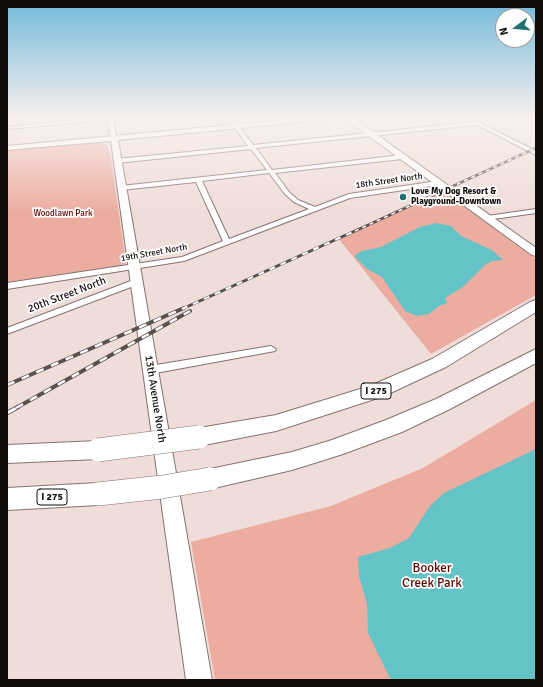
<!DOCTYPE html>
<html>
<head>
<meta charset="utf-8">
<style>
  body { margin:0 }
  #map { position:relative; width:543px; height:687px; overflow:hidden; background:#efddd9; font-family:Signika,sans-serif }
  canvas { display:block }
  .frame { position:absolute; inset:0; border:8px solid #110c0a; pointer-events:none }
  .north { position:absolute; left:495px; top:8px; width:40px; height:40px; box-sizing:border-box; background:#fff; border:1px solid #a09e9d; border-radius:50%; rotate:254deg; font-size:11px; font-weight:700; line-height:16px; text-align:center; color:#110c0a }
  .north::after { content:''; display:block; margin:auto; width:14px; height:18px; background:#236e70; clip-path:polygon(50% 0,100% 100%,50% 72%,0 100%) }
</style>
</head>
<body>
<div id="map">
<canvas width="543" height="687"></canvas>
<div class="frame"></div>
<div class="north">N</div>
</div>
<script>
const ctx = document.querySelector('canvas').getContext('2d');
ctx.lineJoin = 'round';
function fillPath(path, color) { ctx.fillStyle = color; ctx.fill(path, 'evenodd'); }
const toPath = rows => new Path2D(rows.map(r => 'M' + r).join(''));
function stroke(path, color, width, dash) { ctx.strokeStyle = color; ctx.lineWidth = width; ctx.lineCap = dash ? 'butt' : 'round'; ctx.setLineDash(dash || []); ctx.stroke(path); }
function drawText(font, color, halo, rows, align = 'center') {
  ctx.font = font + ' Signika,sans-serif'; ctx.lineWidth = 3.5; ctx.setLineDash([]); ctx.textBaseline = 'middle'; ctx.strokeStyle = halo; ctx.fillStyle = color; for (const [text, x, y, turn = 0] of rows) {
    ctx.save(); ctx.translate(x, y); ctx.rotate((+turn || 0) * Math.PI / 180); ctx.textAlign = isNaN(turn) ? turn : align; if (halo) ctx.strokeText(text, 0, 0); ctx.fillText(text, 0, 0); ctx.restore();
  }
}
fillPath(toPath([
  [95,142,107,145,111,158,126,263,120,266,7,282,7,149],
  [442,190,536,259,536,295,431,354,338,238],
  [536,400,536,680,215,680,191,542,331,506,423,468]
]), '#ecac9f');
fillPath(toPath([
  [436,223,451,226,461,236,492,250,503,260,492,261,485,265,463,287,445,298,447,303,439,306,429,314,417,316,405,311,382,277,367,269,354,256,362,251,381,247,420,227],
  [536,449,536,680,391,680,368,633,367,604,359,576,358,557,390,548,409,538,430,506,444,493]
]), '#64c3c6');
const street = toPath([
  [134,117,113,120,117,139,114,141,111,139,108,120,7,129,7,127,108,117,134,117],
  [227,117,232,117,253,145,473,122,470,120,472,119,536,151,536,155,477,125,256,148,272,170,402,155,405,157,402,159,275,173,289,192,298,200,315,207,349,194,438,181,441,183,438,185,350,198,184,261,7,289,7,283,182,257,223,241,196,182,121,190,118,188,121,186,267,170,251,149,117,163,114,161,117,159,248,146,227,117],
  [269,173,285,194,294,202,309,209,229,239,202,181,269,173],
  [536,209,536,213,487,220,483,218,487,216,536,209],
  [136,279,139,280,140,282,139,284,7,334,7,328,136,279],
  [271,346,276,349,275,351,150,374,145,370,150,366,271,346]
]);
const secondary = toPath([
  [316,117,352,117,536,248,536,256,532,255,344,118,118,140,212,680,186,680,111,141,7,150,7,146,316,117]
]);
const highway = toPath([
  [536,300,536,312,446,367,384,396,276,431,199,446,191,443,188,437,191,431,199,428,276,415,370,386,432,359,530,302,536,300],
  [536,349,536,363,450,409,402,432,343,454,292,470,210,489,202,486,198,479,202,472,210,469,292,452,332,440,386,420,436,399,536,349],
  [98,441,106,444,109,450,106,456,98,459,7,463,7,445,98,441],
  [98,483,107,486,110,494,107,502,98,505,7,510,7,488,98,483]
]);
stroke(street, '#847471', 2);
stroke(secondary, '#847471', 2);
stroke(highway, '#847471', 2);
fillPath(street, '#fff');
fillPath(secondary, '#fff');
fillPath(highway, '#fff');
const railFar3 = toPath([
  [355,231,536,148]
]);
const railFar2 = toPath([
  [182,309,357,230]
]);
const railFar1 = toPath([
  [7,385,184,308],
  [16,408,190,311]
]);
const rail = toPath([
  [7,413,18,407]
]);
stroke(railFar3, '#5a514e', 2.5);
stroke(railFar2, '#5a514e', 3);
stroke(railFar1, '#5a514e', 4);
stroke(rail, '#5a514e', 4.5);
stroke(railFar3, '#fff', 1.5, [4]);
stroke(railFar2, '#fff', 2, [6]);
stroke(railFar1, '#fff', 2.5, [8]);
stroke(rail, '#fff', 3, [10]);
const highwayBridge = toPath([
  [98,450,199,437],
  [98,494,162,487,210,479]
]);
stroke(highwayBridge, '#847471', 24, []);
stroke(highwayBridge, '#fff', 23);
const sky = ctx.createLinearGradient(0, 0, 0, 214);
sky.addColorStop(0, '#73bada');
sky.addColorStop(0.55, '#f8f0ee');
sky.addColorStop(1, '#f8f0ee00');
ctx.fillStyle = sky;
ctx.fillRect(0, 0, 543, 214);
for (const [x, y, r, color] of [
  [403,197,4,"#236e70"]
]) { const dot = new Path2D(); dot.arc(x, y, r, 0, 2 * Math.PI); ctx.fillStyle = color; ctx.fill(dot); stroke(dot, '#fff', 1.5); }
drawText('9px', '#110c0a', '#fff', [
  ["18th Street North",389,181,-8],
  ["19th Street North",154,253,-10]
]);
drawText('bold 9px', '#110c0a', '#fff', [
  ["Love My Dog Resort &",411,192],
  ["Playground-Downtown",411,202]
], 'left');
drawText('9px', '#5f0900', '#fff', [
  ["Woodlawn Park",63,214]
]);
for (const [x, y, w] of [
  [376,391,30],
  [52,497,30]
]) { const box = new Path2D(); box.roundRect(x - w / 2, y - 8, w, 16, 3); ctx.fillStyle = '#fff'; ctx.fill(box); stroke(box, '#110c0a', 1); }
drawText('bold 10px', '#110c0a', null, [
  ["I 275",376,391],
  ["I 275",52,497]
]);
drawText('11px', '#110c0a', '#fff', [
  ["20th Street North",67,295,-21],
  ["13th Avenue North",155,399,81]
]);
drawText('13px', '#5f0900', '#fff', [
  ["Booker",432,569],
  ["Creek Park",432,584]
]);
</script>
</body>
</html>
